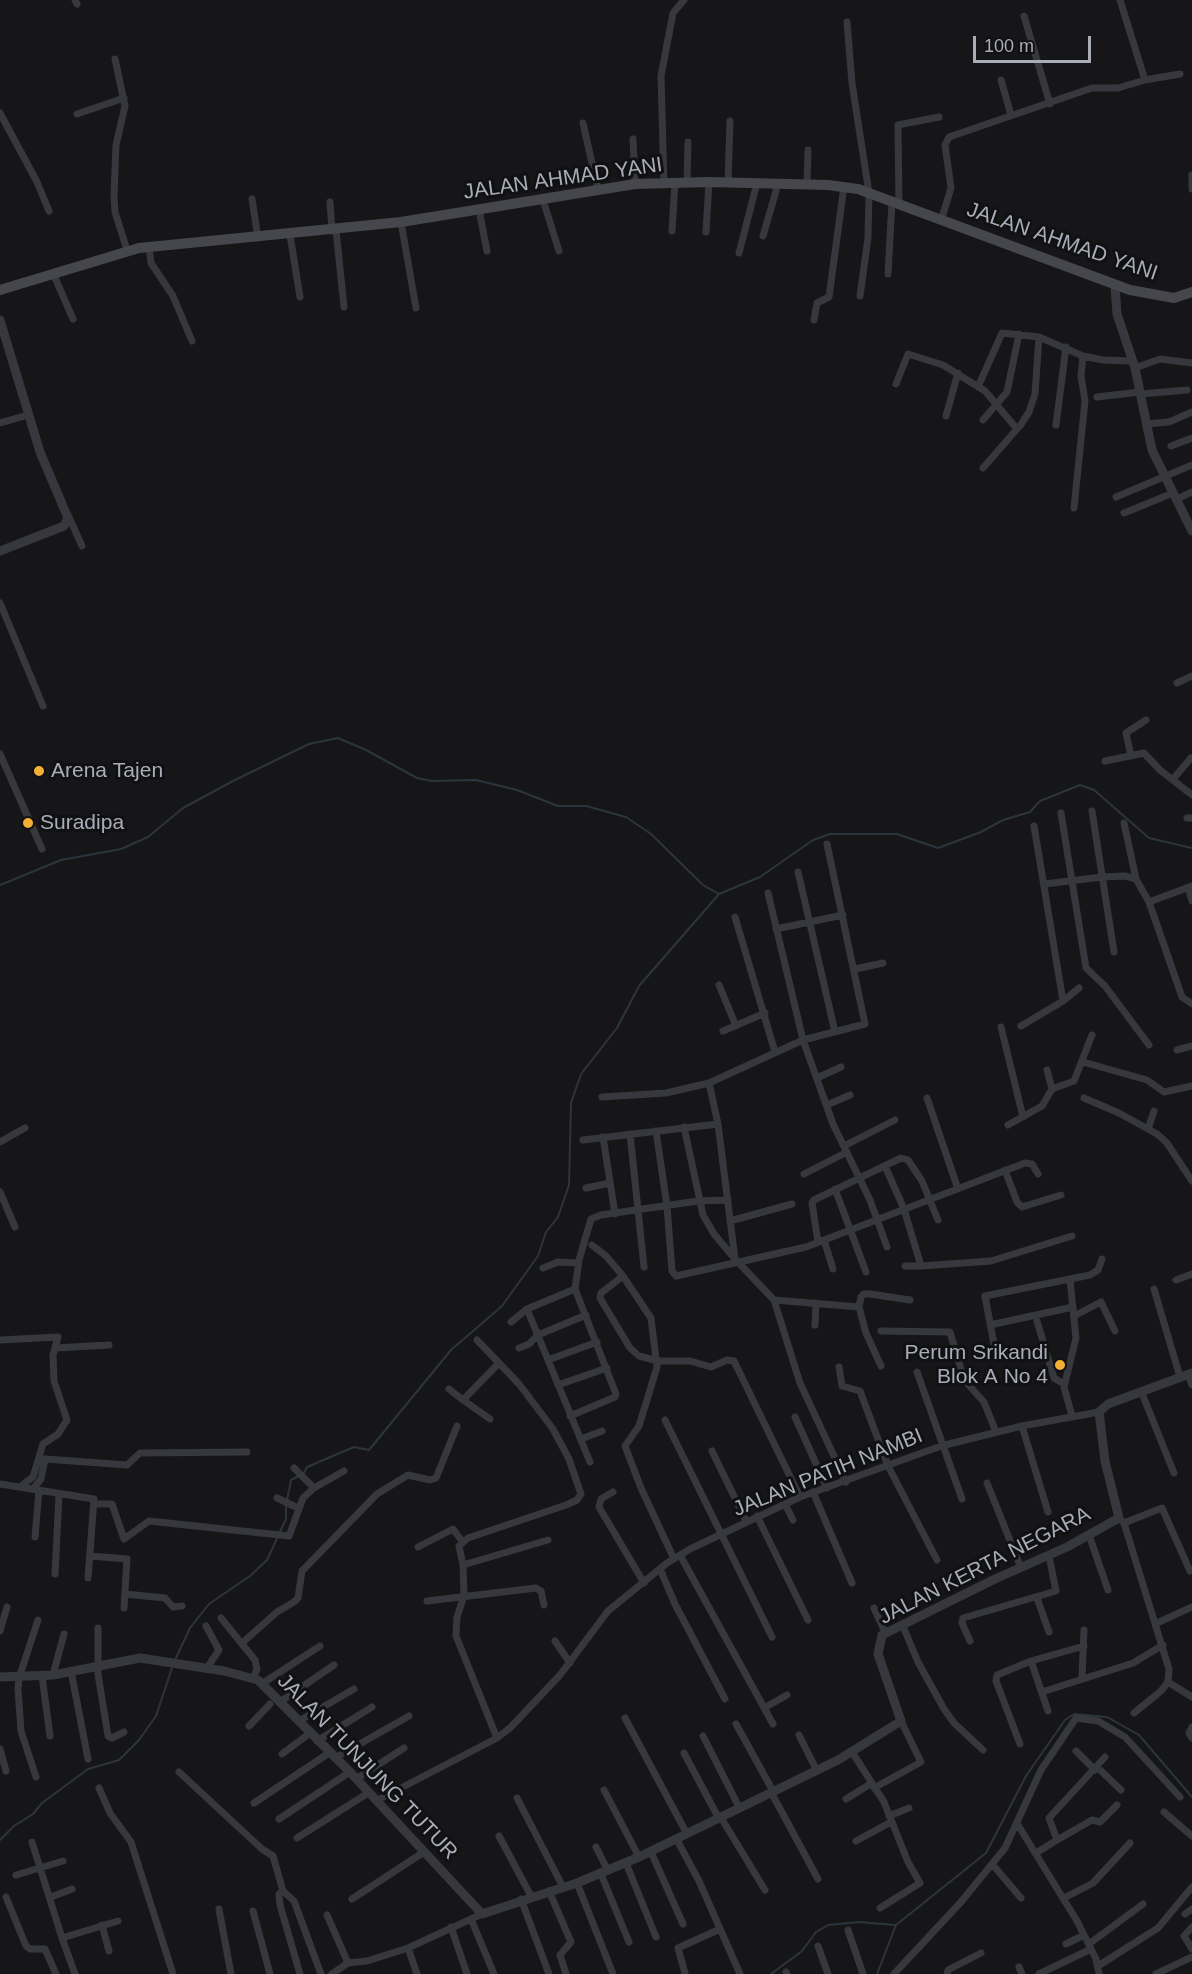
<!DOCTYPE html>
<html>
<head>
<meta charset="utf-8">
<style>
  body { margin:0 }
  #map { position:relative; width:1192px; height:1974px; overflow:hidden; background:#161618; font-family:Helvetica,sans-serif }
  canvas { display:block }
  .scale { position:absolute; left:973px; top:36px; width:118px; height:27px; box-sizing:border-box; border:3px solid #a8adb8; border-top:0; padding-left:8px; font-size:18px; line-height:21px; white-space:nowrap; color:#a8adb8; -webkit-text-stroke:4px #111113; paint-order:stroke }
</style>
</head>
<body>
<div id="map">
<canvas width="1192" height="1974"></canvas>
<div class="scale">100 m</div>
</div>
<script>
const ctx = document.querySelector('canvas').getContext('2d');
ctx.lineJoin = 'round';
const toPath = rows => new Path2D(rows.map(r => 'M' + r).join(''));
function stroke(path, color, width, dash) { ctx.strokeStyle = color; ctx.lineWidth = width; ctx.lineCap = dash ? 'butt' : 'round'; ctx.setLineDash(dash || []); ctx.stroke(path); }
function drawText(font, color, halo, rows, align = 'center') {
  ctx.font = font + ' Helvetica,sans-serif'; ctx.lineWidth = 6; ctx.setLineDash([]); ctx.textBaseline = 'middle'; ctx.strokeStyle = halo; ctx.fillStyle = color; for (const [text, x, y, turn = 0] of rows) {
    ctx.save(); ctx.translate(x, y); ctx.rotate((+turn || 0) * Math.PI / 180); ctx.textAlign = isNaN(turn) ? turn : align; if (halo) ctx.strokeText(text, 0, 0); ctx.fillText(text, 0, 0); ctx.restore();
  }
}
stroke(toPath([
  [0,885,61,860,121,849,148,837,183,808,235,780,309,744,338,738,366,750,417,778,432,781,476,780,517,790,558,806,586,806,626,817,651,834,703,885,719,894,760,877,813,840,830,834,897,834,938,848,981,832,1003,820,1030,812,1040,801,1080,785,1094,790,1149,838,1192,848],
  [287,1500,291,1480,304,1473,307,1467,354,1447,369,1450,451,1350,502,1306,538,1256,546,1232,558,1217,569,1185,571,1103,581,1074,617,1028,639,986,719,894],
  [175,1660,190,1628,209,1604,250,1576,267,1560,286,1519,286,1505],
  [0,1840,14,1826,33,1814,42,1803,88,1769,119,1760,139,1740,156,1716,173,1665],
  [771,1974,802,1951,816,1932,828,1925,859,1922,895,1925],
  [877,1974,896,1925,986,1853,1026,1776,1065,1720,1074,1714,1107,1717,1139,1735,1192,1797]
]), '#2c353c', 2);
stroke(toPath([
  [75,0,77,4],
  [1024,16,1050,104],
  [847,22,852,83,869,193,868,238,860,296],
  [115,59,125,106,116,145,114,195,115,212,127,250],
  [1001,80,1011,115],
  [1145,80,1180,74],
  [0,113,37,182,49,211],
  [77,114,124,98],
  [583,123,598,190],
  [633,139,635,184],
  [1192,175,1192,189],
  [687,182,688,142],
  [728,182,730,121],
  [664,183,661,76,673,13,684,0],
  [807,184,808,150],
  [252,199,258,238],
  [543,200,559,251],
  [330,202,332,231],
  [899,205,898,125,939,117],
  [479,210,487,251],
  [941,221,951,188,945,145,949,137,1092,88,1118,88,1145,80,1120,0],
  [401,222,416,308],
  [336,230,344,307],
  [672,231,675,183],
  [706,232,709,182],
  [290,235,300,297],
  [763,236,778,184],
  [149,247,151,263,173,296,192,341],
  [739,253,757,183],
  [53,273,73,319],
  [888,274,892,202],
  [814,320,817,303,829,297,844,186],
  [1135,368,1160,359,1192,363],
  [896,384,908,354,943,365,985,391,1017,429,983,468],
  [978,387,1002,333,1039,337,1083,356,1103,360,1132,361],
  [1141,394,1187,390],
  [1097,397,1140,392],
  [946,416,958,373],
  [983,420,1007,392,1019,334],
  [0,423,28,415],
  [1146,424,1169,422,1192,412],
  [1056,425,1066,347],
  [1020,426,1029,412,1035,394,1039,337],
  [1171,446,1192,438],
  [1116,497,1192,465],
  [1177,499,1192,492],
  [1074,508,1085,401,1081,376,1083,356],
  [1124,513,1173,493],
  [68,515,82,546],
  [0,603,43,706],
  [1177,683,1192,676],
  [0,754,42,849],
  [1131,756,1126,733,1146,720],
  [1105,761,1144,753,1160,770,1192,795],
  [1174,778,1191,758],
  [1092,811,1114,952],
  [1061,813,1086,968,1105,986,1149,1045],
  [1187,818,1192,818],
  [1124,823,1136,879],
  [798,872,835,1032],
  [1045,884,1102,877,1125,876,1136,879,1149,902,1182,997,1192,1004],
  [1188,887,1192,901],
  [768,893,803,1040,833,1124,870,1200,887,1247],
  [1149,902,1192,886],
  [735,917,775,1052],
  [776,929,843,915],
  [855,969,883,963],
  [719,985,736,1026],
  [1063,1001,1079,988],
  [1021,1026,1063,1001,1034,826],
  [1001,1027,1023,1117],
  [723,1031,765,1013],
  [1177,1050,1192,1046],
  [1083,1062,1147,1080,1164,1092,1192,1086],
  [1047,1070,1052,1089],
  [817,1078,841,1067],
  [709,1083,718,1124,735,1259,774,1300,800,1383,846,1482],
  [602,1097,666,1093,709,1083,803,1040,865,1024,827,844],
  [927,1098,958,1189],
  [1084,1098,1119,1113,1157,1134,1167,1143,1192,1181],
  [827,1105,850,1095],
  [1008,1125,1042,1106,1052,1089,1074,1081,1092,1035],
  [684,1127,703,1215,714,1234,735,1259],
  [1148,1129,1154,1111],
  [656,1131,667,1206,672,1271,676,1276,806,1247,1025,1163,1032,1164,1038,1174],
  [630,1134,644,1267],
  [603,1137,615,1214],
  [583,1140,718,1124],
  [0,1142,25,1128],
  [844,1146,895,1120],
  [885,1166,904,1209,921,1266,991,1261,1072,1236],
  [1005,1170,1017,1202,1022,1207,1061,1195],
  [804,1174,847,1152],
  [586,1188,610,1183],
  [835,1189,866,1272],
  [0,1192,15,1227],
  [730,1221,792,1204],
  [824,1240,833,1269],
  [818,1242,812,1203,814,1200,901,1158,908,1160,922,1181,938,1220],
  [592,1245,606,1256,623,1276,651,1318,657,1367,639,1426,625,1446,641,1488,674,1559],
  [905,1266,921,1266],
  [543,1268,558,1262,578,1263],
  [623,1276,601,1293,600,1298,630,1348,639,1356,658,1361,690,1361,711,1367,727,1360,734,1361,800,1497],
  [1070,1280,1076,1338,1064,1387,1072,1416],
  [1176,1280,1192,1274],
  [1154,1289,1180,1377],
  [774,1300,859,1307],
  [527,1309,590,1462],
  [1074,1316,1101,1302,1115,1331],
  [1037,1321,1054,1378,1064,1384],
  [511,1322,527,1309,575,1289],
  [815,1325,816,1303],
  [990,1325,1073,1307],
  [881,1331,950,1332,964,1380,984,1402,996,1432],
  [0,1340,58,1337,53,1355,54,1381,67,1420,58,1434,43,1444,33,1477,21,1486],
  [477,1340,499,1363],
  [55,1348,109,1345],
  [519,1348,529,1344,538,1335,586,1315],
  [1016,1351,1000,1354,995,1350,985,1296,1090,1275,1098,1270,1102,1259],
  [548,1360,597,1342],
  [881,1366,866,1333,859,1307,861,1297,864,1294,870,1294,910,1300],
  [839,1367,842,1386,860,1391,888,1466,937,1560],
  [917,1372,962,1499],
  [1188,1374,1192,1385],
  [558,1385,607,1368],
  [449,1389,463,1400,499,1363,519,1384,553,1429,569,1459,581,1494,577,1500,566,1505,468,1538,459,1546,463,1565,464,1596,457,1617,456,1636,497,1738],
  [1141,1391,1174,1473],
  [463,1400,490,1419],
  [570,1416,615,1397,616,1394,575,1289,579,1260,591,1219,601,1215,698,1201,728,1200],
  [795,1417,827,1488],
  [665,1420,772,1637],
  [1022,1426,1048,1512],
  [581,1439,602,1431],
  [712,1451,746,1521],
  [294,1468,314,1488,344,1471],
  [987,1483,1021,1568],
  [0,1484,94,1499,88,1578],
  [33,1489,41,1479,45,1459,127,1465,140,1453,247,1452],
  [613,1492,601,1499,599,1507,644,1583],
  [813,1492,852,1583],
  [277,1498,298,1508],
  [95,1504,112,1504,124,1539,149,1521,289,1536,303,1498,314,1488],
  [785,1504,793,1520],
  [757,1516,808,1620],
  [1119,1518,1124,1523,1169,1669,1168,1682,1161,1691,1134,1713],
  [1124,1523,1162,1508,1190,1571],
  [1089,1535,1108,1590],
  [35,1537,39,1490],
  [418,1547,453,1529,462,1541],
  [680,1555,773,1724],
  [90,1556,127,1559,124,1608],
  [463,1565,548,1540],
  [660,1569,675,1604,725,1699],
  [55,1574,59,1495],
  [125,1594,165,1598,173,1607,182,1606],
  [1037,1598,1049,1632],
  [427,1601,536,1588,541,1591,544,1605],
  [874,1608,885,1632],
  [221,1618,255,1660,257,1669,253,1678],
  [1157,1623,1192,1607],
  [902,1624,918,1662,944,1709,954,1723,983,1750],
  [206,1626,219,1650,207,1668],
  [98,1628,98,1674,108,1736,112,1738,124,1732],
  [0,1631,7,1607],
  [555,1641,570,1663],
  [970,1641,962,1623,963,1618,1056,1591,1049,1556],
  [242,1643,277,1612,294,1602,298,1598,302,1571,377,1494,408,1475,430,1480,436,1478,457,1426],
  [1031,1661,1048,1711],
  [71,1671,88,1759],
  [53,1675,64,1634],
  [42,1676,50,1736],
  [1082,1677,1084,1630],
  [1168,1682,1192,1697],
  [263,1683,320,1646],
  [1042,1692,1133,1663,1163,1645],
  [280,1702,334,1665],
  [764,1708,787,1695],
  [625,1718,687,1834],
  [299,1721,354,1689],
  [736,1724,773,1791],
  [249,1726,270,1704],
  [1192,1727,1189,1733,1192,1738],
  [799,1735,817,1771],
  [703,1736,739,1807],
  [317,1741,372,1707],
  [1020,1744,996,1681,997,1675,1031,1661,1084,1646],
  [0,1749,6,1771],
  [1076,1751,1095,1770],
  [852,1752,884,1802,908,1862,920,1883,880,1908],
  [684,1753,718,1817],
  [282,1754,310,1733],
  [335,1758,409,1716],
  [1097,1767,1121,1790],
  [179,1772,262,1849,273,1856,283,1891,279,1894,280,1905,300,1974],
  [36,1777,21,1731,18,1689,19,1678,38,1620],
  [356,1779,404,1748],
  [99,1788,110,1813,131,1842,173,1974],
  [874,1788,921,1762,901,1721],
  [604,1790,639,1857],
  [771,1792,818,1879],
  [517,1798,563,1887],
  [846,1799,872,1783],
  [376,1801,497,1738,511,1727,560,1675,608,1611,667,1563,690,1549,800,1497,941,1446,1022,1426,1099,1412],
  [254,1803,329,1753],
  [1164,1812,1192,1836],
  [720,1816,765,1890],
  [889,1816,909,1808],
  [279,1819,350,1772],
  [1018,1825,1077,1921,1096,1959,1099,1974],
  [499,1836,531,1896],
  [297,1838,368,1793],
  [677,1840,699,1881,740,1974],
  [1057,1840,1092,1820,1100,1822,1117,1805],
  [856,1841,891,1822],
  [32,1842,62,1938],
  [596,1847,608,1871],
  [651,1852,683,1924],
  [1036,1853,1057,1840,1049,1818,1105,1757],
  [626,1863,656,1937],
  [993,1865,1021,1898],
  [601,1874,629,1942],
  [16,1875,63,1861],
  [577,1883,613,1974],
  [283,1891,294,1901,321,1974],
  [549,1891,571,1942,560,1955,566,1974],
  [6,1897,26,1946,30,1949,45,1949,56,1974],
  [51,1897,72,1889],
  [1064,1898,1093,1883,1130,1843],
  [352,1899,424,1852],
  [521,1899,549,1974],
  [219,1909,231,1974],
  [253,1911,270,1974],
  [1185,1914,1192,1909],
  [327,1915,348,1963,367,1961,408,1948],
  [471,1919,494,1974],
  [102,1925,109,1951],
  [451,1927,467,1974],
  [1192,1927,1184,1936,1192,1949],
  [848,1930,863,1974],
  [1066,1944,1084,1935],
  [1089,1944,1143,1904],
  [818,1946,828,1974],
  [1098,1966,1158,1928,1192,1887],
  [1019,1967,1022,1974],
  [786,1972,787,1974],
  [685,1973,678,1948,720,1929],
  [75,1974,62,1938,118,1921],
  [332,1974,348,1963],
  [417,1974,408,1948,482,1914],
  [894,1974,961,1902,1005,1848,1041,1770,1076,1718,1098,1721,1125,1737,1180,1797],
  [947,1974,948,1970,981,1953],
  [1039,1974,1091,1949],
  [1156,1974,1192,1957]
]), '#37383d', 7);
stroke(toPath([
  [1115,286,1117,314,1135,368,1152,450,1192,531],
  [0,320,40,452,68,518,64,526,0,551],
  [0,1677,53,1675,140,1658,224,1671,258,1680,350,1772,482,1914,577,1883,639,1857,838,1760,901,1721,878,1654,882,1635,995,1579,1067,1547,1119,1518,1105,1461,1099,1412,1108,1404,1192,1373]
]), '#37383d', 9);
stroke(toPath([
  [0,290,139,248,401,222,635,184,709,182,828,185,858,189,1130,290,1174,298,1192,292]
]), '#45474d', 10);
for (const [x, y, r, color] of [
  [39,771,6,"#f2b134"],
  [28,823,6,"#f2b134"],
  [1060,1365,6,"#f2b134"]
]) { const dot = new Path2D(); dot.arc(x, y, r, 0, 2 * Math.PI); ctx.fillStyle = color; ctx.fill(dot); stroke(dot, '#111113', 2); }
drawText('21px', '#a8adb8', '#111113', [
  ["JALAN AHMAD YANI",563,179,-8],
  ["JALAN AHMAD YANI",1062,242,19],
  ["JALAN PATIH NAMBI",828,1473,-22],
  ["JALAN KERTA NEGARA",985,1566,-27],
  ["JALAN TUNJUNG TUTUR",367,1767,46]
]);
drawText('21px', '#a8adb8', '#111113', [
  ["Arena Tajen",51,771],
  ["Suradipa",40,823],
  ["Perum Srikandi",1048,1353,"right"],
  ["Blok A No 4",1048,1377,"right"]
], 'left');
</script>
</body>
</html>
